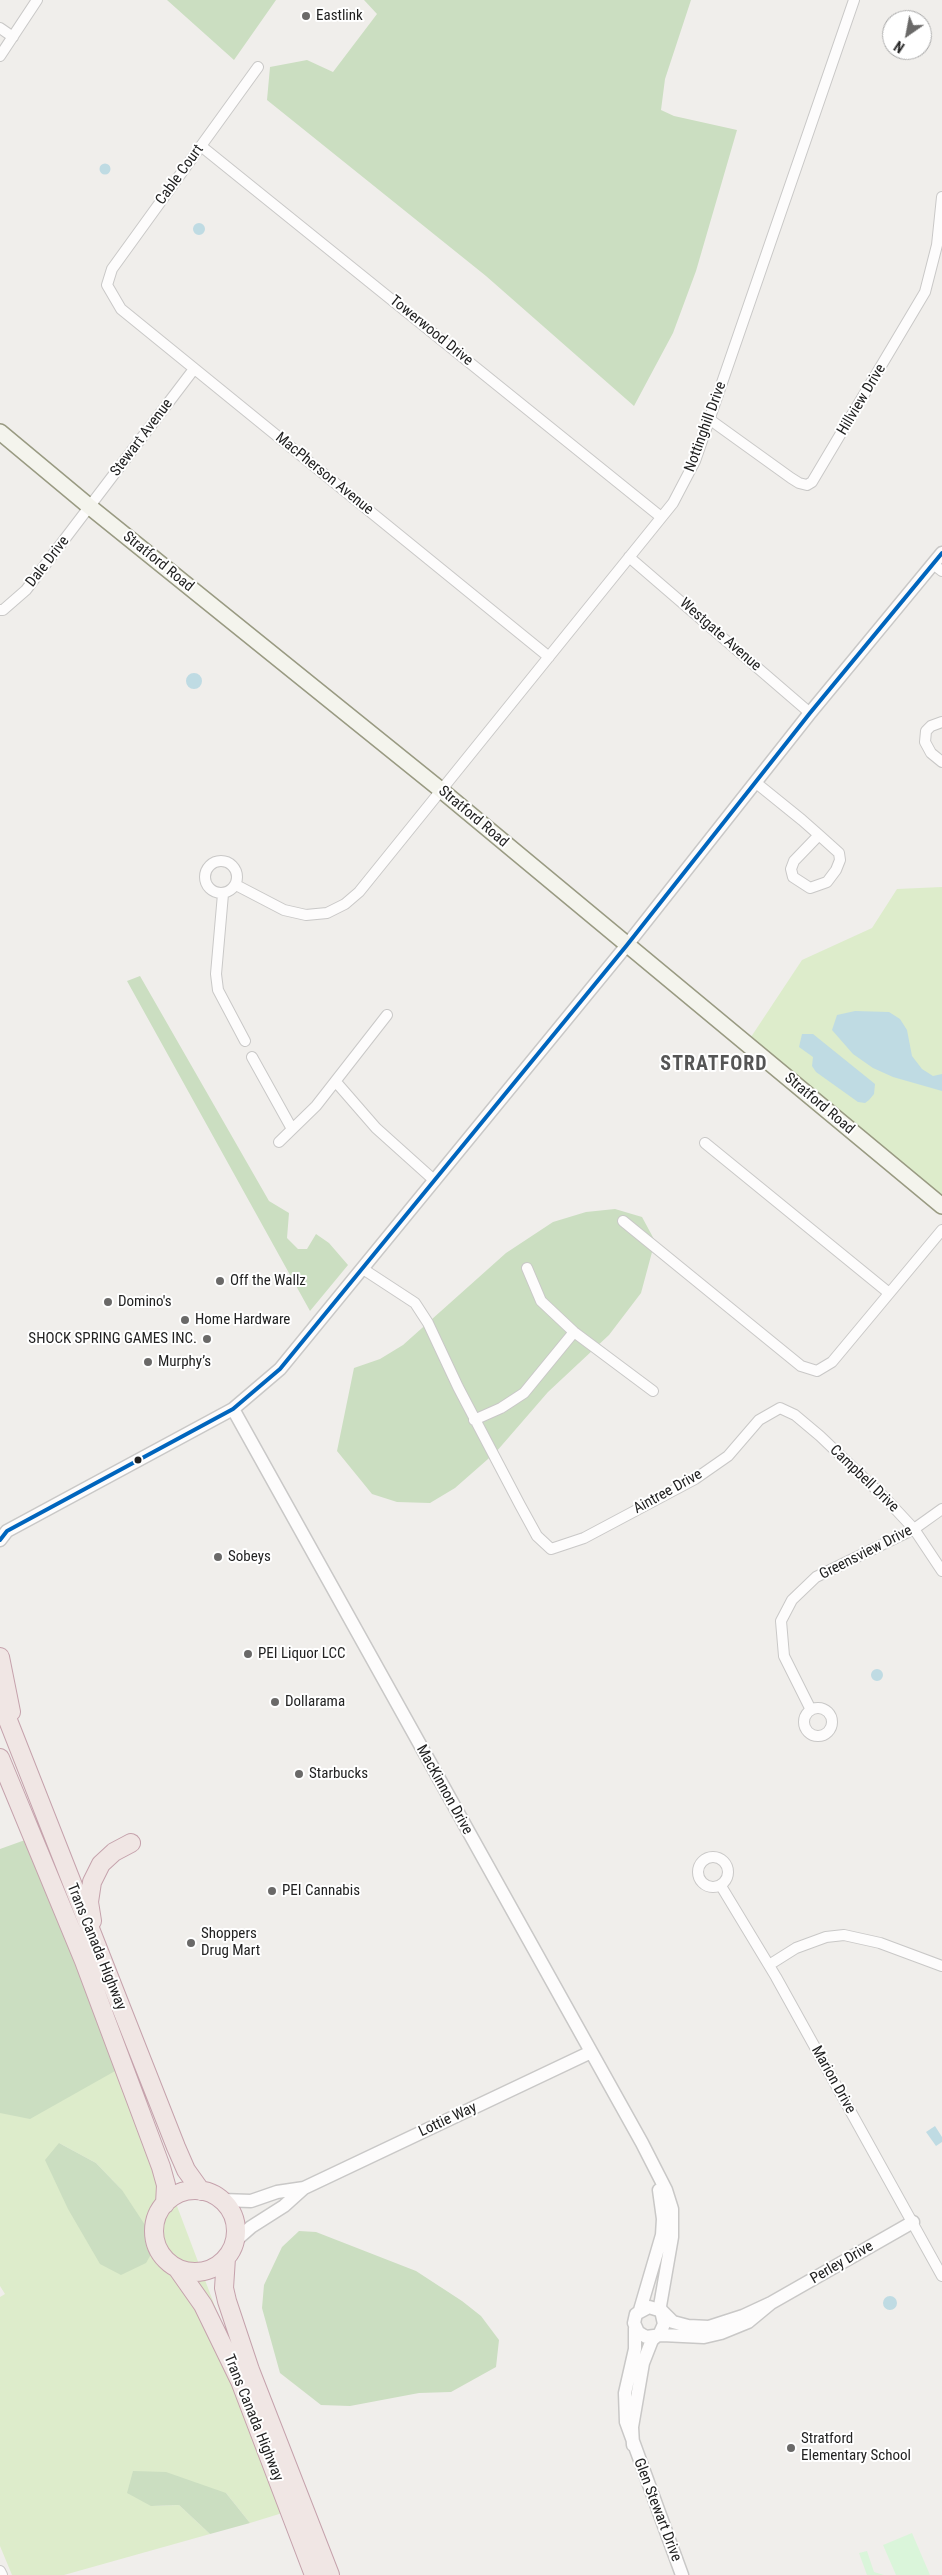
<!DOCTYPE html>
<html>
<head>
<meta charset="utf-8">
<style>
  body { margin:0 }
  #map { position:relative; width:942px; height:2575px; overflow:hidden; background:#f0eeeb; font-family:"Roboto Condensed",sans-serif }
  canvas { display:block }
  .north { position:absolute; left:882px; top:10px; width:50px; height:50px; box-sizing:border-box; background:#fff; border:1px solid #a7a7a7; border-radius:50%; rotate:213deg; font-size:14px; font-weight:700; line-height:20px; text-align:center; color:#222 }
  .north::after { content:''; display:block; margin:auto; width:18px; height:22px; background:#6a6968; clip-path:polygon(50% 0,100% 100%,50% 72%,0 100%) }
</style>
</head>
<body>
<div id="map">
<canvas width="942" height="2575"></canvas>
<div class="north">N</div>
</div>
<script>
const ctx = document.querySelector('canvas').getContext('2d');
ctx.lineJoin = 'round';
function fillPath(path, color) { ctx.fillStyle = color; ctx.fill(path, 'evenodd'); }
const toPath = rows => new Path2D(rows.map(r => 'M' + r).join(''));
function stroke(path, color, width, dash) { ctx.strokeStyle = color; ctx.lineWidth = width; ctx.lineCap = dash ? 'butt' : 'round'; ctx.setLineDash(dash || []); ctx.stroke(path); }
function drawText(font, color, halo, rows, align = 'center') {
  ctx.font = font + ' "Roboto Condensed",sans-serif'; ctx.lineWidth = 4; ctx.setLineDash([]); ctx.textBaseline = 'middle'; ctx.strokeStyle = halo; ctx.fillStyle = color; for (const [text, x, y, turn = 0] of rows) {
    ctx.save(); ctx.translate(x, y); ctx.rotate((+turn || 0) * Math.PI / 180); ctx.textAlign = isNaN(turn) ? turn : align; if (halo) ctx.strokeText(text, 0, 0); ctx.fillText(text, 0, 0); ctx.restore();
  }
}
fillPath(toPath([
  [942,887,942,1196,751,1037,802,960,872,928,897,889],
  [124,2066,292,2510,250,2523,226,2493,151,2506,179,2505,210,2534,64,2575,12,2575,0,2546,0,2297,5,2294,0,2286,0,2113],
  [59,2143,96,2163,122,2190]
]), '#ddeccb');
fillPath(toPath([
  [167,0,276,0,234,60],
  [364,0,691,0,665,79,661,110,674,116,737,130,696,271,673,333,634,406,486,276,267,100,270,67,307,60,333,72,377,14],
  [140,976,269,1201,289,1213,287,1238,298,1249,307,1249,316,1234,329,1243,348,1265,310,1311,127,981],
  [615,1209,642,1217,655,1241,641,1293,609,1335,548,1392,496,1452,455,1488,430,1503,397,1502,372,1494,337,1451,354,1368,380,1359,403,1345,506,1253,553,1222,586,1212],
  [39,1835,124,2066,30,2119,0,2113,0,1849],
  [59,2143,96,2163,122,2190,145,2225,154,2249,146,2263,121,2275,100,2264,68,2209,45,2160],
  [299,2231,316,2232,416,2271,462,2301,481,2316,499,2340,496,2367,451,2392,419,2393,350,2406,321,2405,280,2373,262,2308,264,2285,282,2247],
  [133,2471,166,2472,226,2493,250,2523,210,2534,179,2505,151,2506,127,2493]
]), '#cbdec1');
fillPath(toPath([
  [912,2533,930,2575,896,2575,883,2545],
  [867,2551,874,2572,884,2575,867,2575,859,2553]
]), '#daf5da');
fillPath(toPath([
  '99.5 169a5.5 5.5 0 1 1 11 0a5.5 5.5 0 1 1-11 0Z',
  '193 229a6 6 0 1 1 12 0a6 6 0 1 1-12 0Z',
  '186 681a8 8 0 1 1 16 0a8 8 0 1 1-16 0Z',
  [855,1011,889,1012,900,1019,907,1030,912,1056,922,1069,933,1076,942,1074,942,1091,893,1077,873,1068,853,1054,832,1030,837,1015],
  [802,1034,813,1034,875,1084,874,1094,869,1100,865,1103,858,1102,816,1072,812,1066,813,1057,799,1047],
  '871 1675a6 6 0 1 1 12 0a6 6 0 1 1-12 0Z',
  [935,2126,942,2137,942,2142,936,2146,926,2132],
  '883 2303a7 7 0 1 1 14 0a7 7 0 1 1-14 0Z'
]), '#bfdbe3');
const minor = toPath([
  [0,28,13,37],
  [0,56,37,0],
  [258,67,112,269,107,285,121,309,549,657],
  [201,146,661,517],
  [709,419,791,478,799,483,807,485,812,482,925,292,937,245,942,197],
  [629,557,810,713],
  [933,564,942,571],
  [0,610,3,610,26,590,194,369],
  [942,722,931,726,926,731,925,742,931,753,942,762],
  [755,782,802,820,819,835,839,853,840,860,836,870,827,882,810,888,793,877,791,869,794,861,819,835],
  '205 877a16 16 0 1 1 32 0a16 16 0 1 1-32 0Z',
  [236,885,284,910,306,915,327,913,345,904,359,892,673,503,695,461,854,0],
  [223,894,216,974,218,990,245,1041],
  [252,1057,292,1129],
  [336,1082,376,1128,435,1181],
  [279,1142,316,1106,387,1015],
  [705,1143,889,1293],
  [623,1221,801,1366,817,1371,832,1362,942,1230],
  [527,1268,541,1301,574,1332,653,1391],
  [363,1269,415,1303,428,1323,458,1387,520,1505,537,1536,551,1549,584,1538,695,1479,728,1456,759,1420,780,1408,795,1415,820,1436,886,1499,914,1529,942,1571],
  [474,1420,501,1408,524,1393,574,1332],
  '804 1722a14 14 0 1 1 28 0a14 14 0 1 1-28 0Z',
  [811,1710,784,1656,781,1621,792,1600,816,1577,914,1529,942,1509],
  '698 1872a15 15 0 1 1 30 0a15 15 0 1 1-30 0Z',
  [721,1886,776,1977,942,2276],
  [769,1965,796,1948,826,1937,844,1935,880,1943,942,1966],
  [0,2571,2,2575]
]);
const tertiary = toPath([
  [233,1409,642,2143,666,2190,672,2209,672,2237,660,2306,664,2324,660,2333,652,2340,643,2363,632,2427,633,2445],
  [0,1540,7,1531,233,1409,280,1369,627,945,810,713,942,553],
  [222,2200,251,2201,277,2192,304,2188],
  [235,2241,251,2227,284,2206,304,2188,591,2052],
  [771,2303,748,2322,721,2333,704,2337,662,2335,646,2337,638,2332,634,2323,636,2314,649,2307,662,2311,673,2322,688,2326,709,2327,743,2316,771,2303,913,2222],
  [640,2310,662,2235,663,2219,659,2190],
  [635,2328,635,2349,625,2393,626,2422,682,2575]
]);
const secondary = toPath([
  [0,432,90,507,441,790,942,1206]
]);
const trunk = toPath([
  [0,1657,11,1712],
  [0,1700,176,2147,186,2170,201,2191],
  [0,1758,84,1961,161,2167,166,2185,165,2204],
  [92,1921,89,1902,92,1882,101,1864,114,1852,131,1843],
  '154 2231a41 41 0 1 1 82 0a41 41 0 1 1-82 0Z',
  [226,2258,224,2288,227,2301,250,2370,330,2575],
  [177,2268,203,2305,240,2381,314,2575]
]);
stroke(minor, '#c9c8c7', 12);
stroke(tertiary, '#c9c8c7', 15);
stroke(secondary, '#999a82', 18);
stroke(trunk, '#c5a2ac', 20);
stroke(minor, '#fdfcfc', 10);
stroke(tertiary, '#fdfcfc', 12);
stroke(secondary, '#f4f4ed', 15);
stroke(trunk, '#f0e6e4', 18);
stroke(toPath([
  [0,1540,7,1531,233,1409,280,1369,627,945,810,713,942,553]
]), '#0065bd', 4);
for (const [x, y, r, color] of [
  [306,16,5,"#6a6968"],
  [220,1281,5,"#6a6968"],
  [108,1302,5,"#6a6968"],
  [185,1320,5,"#6a6968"],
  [207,1339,5,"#6a6968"],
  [148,1362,5,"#6a6968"],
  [138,1460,4.5,"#222"],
  [218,1557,5,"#6a6968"],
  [248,1654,5,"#6a6968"],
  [275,1702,5,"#6a6968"],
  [299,1774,5,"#6a6968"],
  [272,1891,5,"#6a6968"],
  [191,1943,5,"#6a6968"],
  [791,2448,5,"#6a6968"]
]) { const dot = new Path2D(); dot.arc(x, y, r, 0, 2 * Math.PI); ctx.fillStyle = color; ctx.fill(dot); stroke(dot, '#fff', 2); }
drawText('15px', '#222', '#fff', [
  ["Eastlink",316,16],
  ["Off the Wallz",230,1281],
  ["Domino's",118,1302],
  ["Home Hardware",195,1320],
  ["SHOCK SPRING GAMES INC.",197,1339,"right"],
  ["Murphy’s",158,1362],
  ["Sobeys",228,1557],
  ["PEI Liquor LCC",258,1654],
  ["Dollarama",285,1702],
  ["Starbucks",309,1774],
  ["PEI Cannabis",282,1891],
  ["Shoppers",201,1934],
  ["Drug Mart",201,1951],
  ["Stratford",801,2439],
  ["Elementary School",801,2456]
], 'left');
drawText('15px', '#222', '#fff', [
  ["Cable Court",180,175,-54],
  ["Towerwood Drive",431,331,39],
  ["Hillview Drive",862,400,-59],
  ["Nottinghill Drive",706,427,-70],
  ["Stewart Avenue",142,438,-53],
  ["MacPherson Avenue",324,474,39],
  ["Dale Drive",48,562,-52],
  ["Stratford Road",158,562,39],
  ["Westgate Avenue",720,635,41],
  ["Stratford Road",473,817,40],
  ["Stratford Road",819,1104,40],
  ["Campbell Drive",864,1479,44],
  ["Aintree Drive",668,1492,-29],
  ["Greensview Drive",866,1553,-27],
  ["MacKinnon Drive",444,1790,61],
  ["Trans Canada Highway",96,1947,68],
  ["Marion Drive",833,2080,61],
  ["Lottie Way",448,2120,-25],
  ["Perley Drive",842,2263,-30],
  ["Trans Canada Highway",253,2418,68],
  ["Glen Stewart Drive",657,2510,69]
]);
ctx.letterSpacing = '1px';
drawText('bold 20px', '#555', '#fff', [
  ["STRATFORD",714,1065]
]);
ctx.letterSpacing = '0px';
</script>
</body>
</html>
